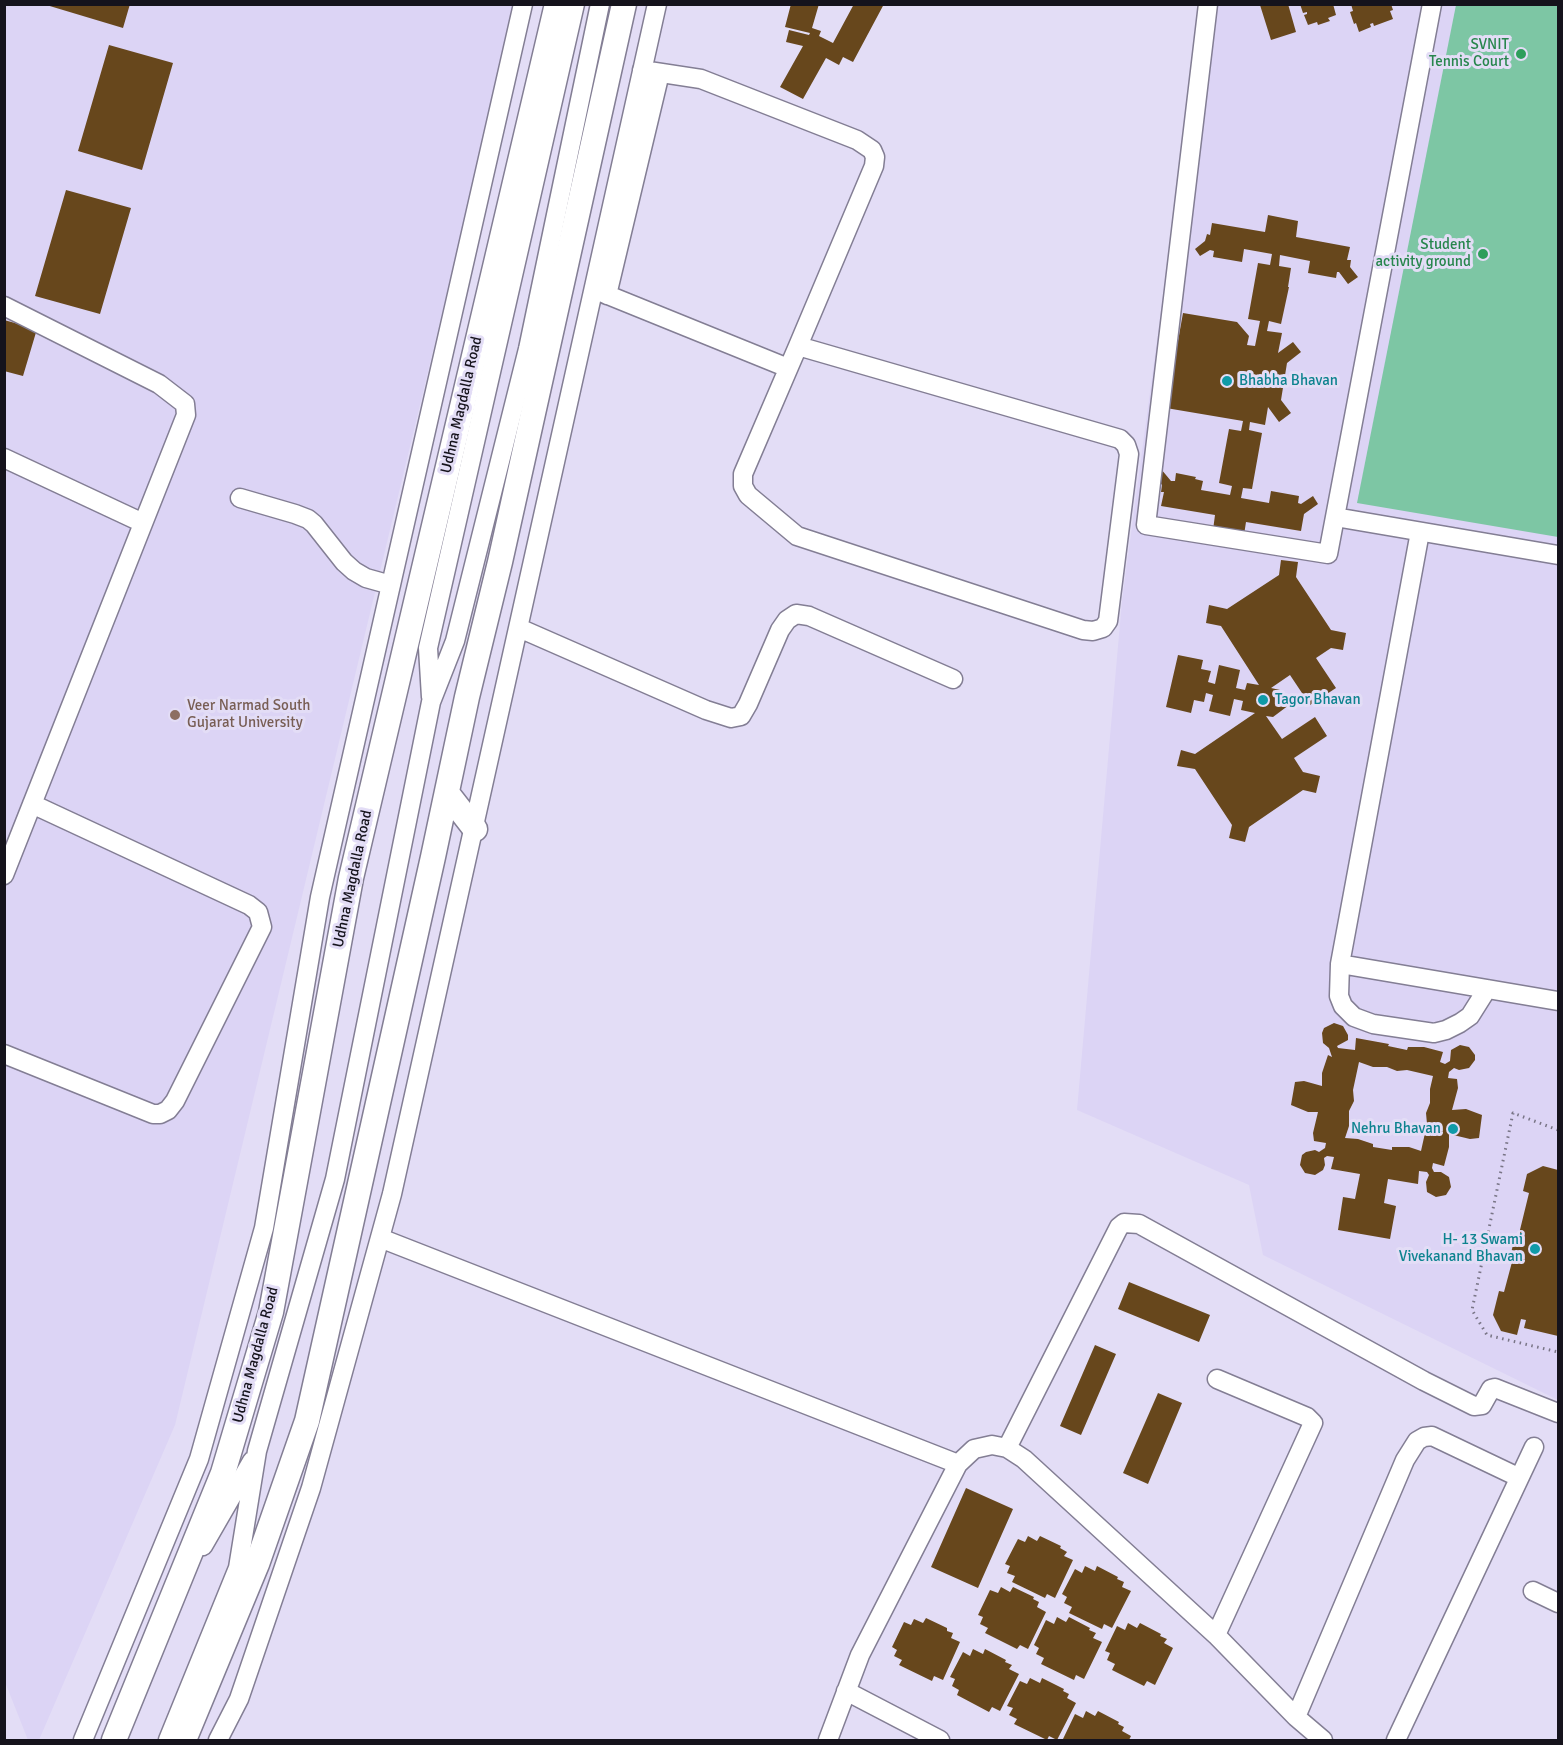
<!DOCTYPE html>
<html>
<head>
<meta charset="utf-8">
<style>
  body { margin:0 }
  #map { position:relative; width:1563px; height:1745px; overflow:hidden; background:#e3ddf6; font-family:Signika,sans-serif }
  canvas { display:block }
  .frame { position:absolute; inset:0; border:6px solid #15131c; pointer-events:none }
</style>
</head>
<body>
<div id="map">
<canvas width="1563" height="1745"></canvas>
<div class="frame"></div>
</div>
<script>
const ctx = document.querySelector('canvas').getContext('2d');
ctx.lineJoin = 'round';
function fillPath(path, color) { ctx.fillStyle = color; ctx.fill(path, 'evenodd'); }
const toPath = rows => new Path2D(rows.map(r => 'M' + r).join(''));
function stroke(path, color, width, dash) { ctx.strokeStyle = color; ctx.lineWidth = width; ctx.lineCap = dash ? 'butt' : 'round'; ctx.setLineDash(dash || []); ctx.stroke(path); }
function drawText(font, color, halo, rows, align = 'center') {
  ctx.font = font + ' Signika,sans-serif'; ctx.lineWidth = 6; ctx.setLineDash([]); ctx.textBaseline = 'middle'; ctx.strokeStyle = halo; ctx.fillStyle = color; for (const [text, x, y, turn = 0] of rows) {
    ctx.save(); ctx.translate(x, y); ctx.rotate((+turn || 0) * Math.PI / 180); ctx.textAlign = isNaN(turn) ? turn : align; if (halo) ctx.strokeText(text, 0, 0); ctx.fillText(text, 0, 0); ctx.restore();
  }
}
fillPath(toPath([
  [5,5,516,5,175,1425,39,1740,28,1740,5,1682],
  [1206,5,1558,5,1558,1400,1263,1255,1249,1185,1077,1110,1122,601,1176,198]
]), '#dcd4f5');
fillPath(toPath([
  [1456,5,1558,5,1558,537,1357,503]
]), '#7dc6a4');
fillPath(toPath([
  [43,4,130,4,123,28],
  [791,4,819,4,812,28,821,31,819,36,833,43,854,4,884,4,853,62,843,57,839,65,826,58,803,99,780,87,803,46,786,42,789,30,809,35,810,33,785,27],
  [1288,4,1296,32,1271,40,1260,5],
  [1300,4,1333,4,1336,15,1328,18,1330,21,1318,25,1317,22,1308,25,1304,15,1307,14,1307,12,1303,13],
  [1351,4,1391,4,1393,10,1390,11,1393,19,1374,26,1373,23,1370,24,1371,27,1359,32,1356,23,1354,24,1350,12,1353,11],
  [109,45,173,63,142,170,78,151],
  [66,190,131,208,100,314,35,296],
  [1268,215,1298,221,1296,237,1350,247,1347,260,1351,260,1350,267,1358,277,1348,284,1339,272,1337,272,1336,278,1308,273,1310,261,1280,255,1279,266,1291,268,1288,287,1289,287,1281,324,1269,321,1267,331,1282,333,1278,353,1293,342,1301,352,1287,363,1281,400,1291,413,1279,422,1268,407,1265,425,1250,422,1249,430,1262,433,1252,489,1243,488,1241,498,1269,503,1271,491,1299,496,1298,503,1301,504,1313,496,1318,504,1304,514,1301,531,1246,522,1244,535,1213,530,1215,515,1161,506,1164,492,1161,492,1162,485,1154,474,1161,469,1171,481,1175,481,1176,473,1196,477,1195,479,1203,481,1201,490,1230,495,1232,486,1219,483,1229,429,1241,431,1243,421,1166,408,1183,313,1237,322,1249,336,1247,345,1255,346,1260,321,1248,319,1258,263,1270,265,1272,254,1244,249,1242,262,1213,257,1214,251,1210,250,1200,256,1195,249,1205,241,1207,234,1210,235,1212,223,1265,232],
  [4,320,37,329,23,376,4,371],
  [1281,560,1298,562,1296,577,1331,630,1346,633,1343,650,1331,648,1316,658,1336,688,1310,705,1290,675,1271,688,1280,690,1289,705,1273,717,1266,716,1282,739,1315,717,1327,736,1294,758,1303,772,1320,776,1316,793,1303,790,1249,827,1245,842,1229,838,1232,825,1195,769,1177,766,1181,750,1195,754,1255,713,1241,710,1243,701,1234,699,1230,716,1209,711,1213,695,1206,693,1204,702,1194,700,1191,713,1166,707,1178,655,1203,660,1201,669,1211,671,1208,682,1215,684,1219,665,1240,670,1236,688,1245,690,1247,683,1259,685,1221,626,1206,623,1209,605,1227,609,1279,575],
  [1334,1023,1343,1026,1348,1035,1348,1040,1337,1046,1338,1048,1355,1050,1356,1038,1389,1044,1388,1046,1407,1050,1408,1047,1424,1047,1443,1052,1440,1062,1445,1064,1450,1061,1451,1050,1460,1045,1469,1047,1475,1055,1475,1060,1469,1068,1459,1070,1454,1068,1449,1072,1448,1078,1457,1079,1458,1088,1452,1110,1466,1109,1482,1115,1479,1138,1470,1139,1449,1134,1449,1147,1444,1166,1433,1163,1432,1168,1434,1172,1441,1172,1449,1177,1451,1187,1446,1195,1436,1197,1427,1192,1426,1182,1429,1175,1427,1172,1419,1171,1418,1184,1388,1179,1384,1203,1396,1206,1390,1239,1338,1230,1343,1197,1355,1199,1360,1174,1331,1169,1334,1157,1327,1156,1324,1158,1325,1165,1323,1170,1315,1175,1305,1173,1300,1165,1302,1155,1306,1152,1315,1150,1319,1152,1325,1148,1326,1143,1314,1141,1313,1133,1318,1112,1308,1112,1291,1105,1295,1082,1304,1081,1322,1086,1322,1073,1328,1055,1332,1057,1329,1048,1323,1043,1322,1033,1324,1028],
  [1359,1062,1373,1067,1387,1067,1397,1071,1407,1070,1433,1076,1430,1089,1430,1103,1426,1113,1427,1124,1421,1151,1409,1147,1392,1147,1392,1150,1373,1147,1373,1144,1358,1139,1345,1138,1349,1126,1349,1111,1354,1101,1353,1090],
  [1543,1166,1558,1170,1558,1336,1524,1328,1526,1320,1521,1319,1517,1335,1501,1331,1493,1315,1499,1291,1504,1292,1512,1262,1509,1261,1515,1237,1518,1238,1529,1193,1523,1191,1527,1174],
  [1129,1282,1210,1315,1199,1342,1118,1309],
  [1095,1345,1116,1354,1081,1435,1060,1426],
  [1158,1393,1182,1403,1148,1484,1123,1473],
  [966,1488,1013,1509,978,1588,931,1567],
  [1028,1536,1037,1541,1040,1536,1061,1546,1060,1548,1067,1552,1064,1556,1073,1560,1055,1598,1047,1594,1045,1598,1012,1582,1015,1576,1007,1573,1010,1566,1005,1564,1018,1539,1025,1542],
  [1085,1566,1095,1571,1097,1566,1118,1577,1117,1579,1124,1582,1122,1587,1131,1591,1112,1628,1104,1624,1102,1629,1069,1613,1072,1607,1064,1603,1067,1597,1062,1594,1075,1569,1082,1573],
  [1001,1587,1010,1592,1013,1587,1034,1597,1033,1599,1039,1602,1037,1607,1046,1612,1028,1649,1020,1645,1017,1649,985,1633,988,1628,980,1624,983,1617,978,1615,990,1590,998,1593],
  [1057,1617,1066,1622,1069,1617,1090,1628,1089,1630,1096,1633,1093,1638,1102,1642,1084,1679,1076,1675,1074,1680,1041,1664,1044,1658,1036,1654,1039,1648,1034,1645,1046,1620,1054,1624],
  [926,1618,947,1628,947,1631,953,1633,951,1638,960,1642,943,1680,934,1676,932,1681,899,1665,902,1660,894,1656,897,1650,892,1647,904,1622,911,1625,914,1619,923,1623],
  [1128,1623,1137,1628,1140,1623,1161,1634,1160,1636,1167,1639,1164,1643,1173,1648,1155,1685,1147,1681,1144,1686,1112,1670,1115,1664,1107,1660,1110,1653,1105,1651,1117,1626,1125,1630],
  [973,1649,983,1654,985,1649,1006,1660,1005,1662,1012,1665,1009,1669,1019,1674,1000,1711,992,1707,989,1712,957,1695,959,1690,952,1686,955,1679,950,1677,963,1652,970,1656],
  [1030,1678,1040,1683,1042,1678,1064,1689,1063,1691,1069,1694,1067,1698,1076,1703,1057,1740,1049,1736,1047,1740,1014,1724,1017,1719,1009,1715,1013,1708,1007,1706,1020,1681,1027,1684],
  [1086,1711,1095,1716,1098,1711,1119,1722,1118,1724,1124,1727,1122,1731,1131,1736,1129,1740,1063,1739,1075,1714,1083,1718]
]), '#67471c');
const minor = toPath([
  [1208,4,1146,525,1328,554,1432,4],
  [642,70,701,79,857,140,872,150,875,157,874,166,798,346,743,474,743,486,748,495,797,536,1083,630,1093,631,1103,628,1108,621,1129,454,1126,445,1120,439,798,346],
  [598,291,788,368],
  [607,295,660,73],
  [4,306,159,384,185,404,186,415,4,875],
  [4,458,143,523],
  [240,498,295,514,308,519,314,524,344,562,354,571,366,578,391,585],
  [1335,517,1558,555],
  [1420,532,1340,964,1558,1001],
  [519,628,706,710,731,718,741,716,748,704,780,630,787,620,796,614,809,616,953,679],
  [431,697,428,648,575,4],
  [1340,964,1339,996,1343,1006,1354,1017,1373,1024,1434,1033,1446,1030,1460,1023,1470,1016,1487,989],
  [4,1054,153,1114,160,1114,168,1110,175,1101,262,927,258,912,249,905,32,804],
  [380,1238,958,1464],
  [1007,1448,1119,1227,1124,1223,1139,1224,1424,1381,1474,1406,1482,1405,1491,1389,1495,1388,1558,1413],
  [203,1546,252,1461],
  [1533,1591,1558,1603],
  [1216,1635,1313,1423,1307,1417,1217,1379],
  [846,1691,940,1740],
  [1296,1717,1405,1460,1417,1441,1424,1437,1432,1436,1518,1477],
  [83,1740,199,1459,264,1228,320,897,523,4],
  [168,1740,238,1568,257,1451,335,1179,431,702,455,641,528,349,600,4],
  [218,1740,239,1699,311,1488,392,1194,657,4],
  [828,1740,860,1655,958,1464,974,1449,992,1445,1007,1448,1024,1459,1216,1635,1296,1717,1323,1740],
  [1396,1740,1534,1447]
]);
const major = toPath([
  [447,793,475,829],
  [114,1740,223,1473,271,1312,351,878,557,4],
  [184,1740,257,1564,307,1421,433,857,467,697,500,562,624,4]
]);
stroke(minor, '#837e94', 21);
stroke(major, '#837e94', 27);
stroke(toPath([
  [1558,1130,1513,1113,1472,1310,1487,1335,1558,1352]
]), '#797586', 3, [1.5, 4.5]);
stroke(minor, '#fff', 18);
stroke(major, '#fff', 24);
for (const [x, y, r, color] of [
  [1521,54,6,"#2e9e5b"],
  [1483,254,6,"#2e9e5b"],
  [1227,381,6,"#0f9aa8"],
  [1263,700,6,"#0f9aa8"],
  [175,715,6,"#8d6e63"],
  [1453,1129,6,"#0f9aa8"],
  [1535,1249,6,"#0f9aa8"]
]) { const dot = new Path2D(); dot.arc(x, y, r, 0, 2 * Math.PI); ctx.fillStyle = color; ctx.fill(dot); stroke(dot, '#e3ddf6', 2); }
drawText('15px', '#27864d', '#e3ddf6', [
  ["SVNIT",1509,45],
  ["Tennis Court",1509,62],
  ["Student",1471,245],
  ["activity ground",1471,262]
], 'right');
drawText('15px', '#0d838f', '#e3ddf6', [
  ["Bhabha Bhavan",1239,381],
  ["Tagor Bhavan",1275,700],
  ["Nehru Bhavan",1441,1129,"right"],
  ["H- 13 Swami",1523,1240,"right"],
  ["Vivekanand Bhavan",1523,1257,"right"]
], 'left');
drawText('15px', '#15131c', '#e3ddf6', [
  ["Udhna Magdalla Road",462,405,-77],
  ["Udhna Magdalla Road",353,879,-78],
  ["Udhna Magdalla Road",256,1355,-75]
]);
drawText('15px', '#785e54', '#e3ddf6', [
  ["Veer Narmad South",187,706],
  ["Gujarat University",187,723]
], 'left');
</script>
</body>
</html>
